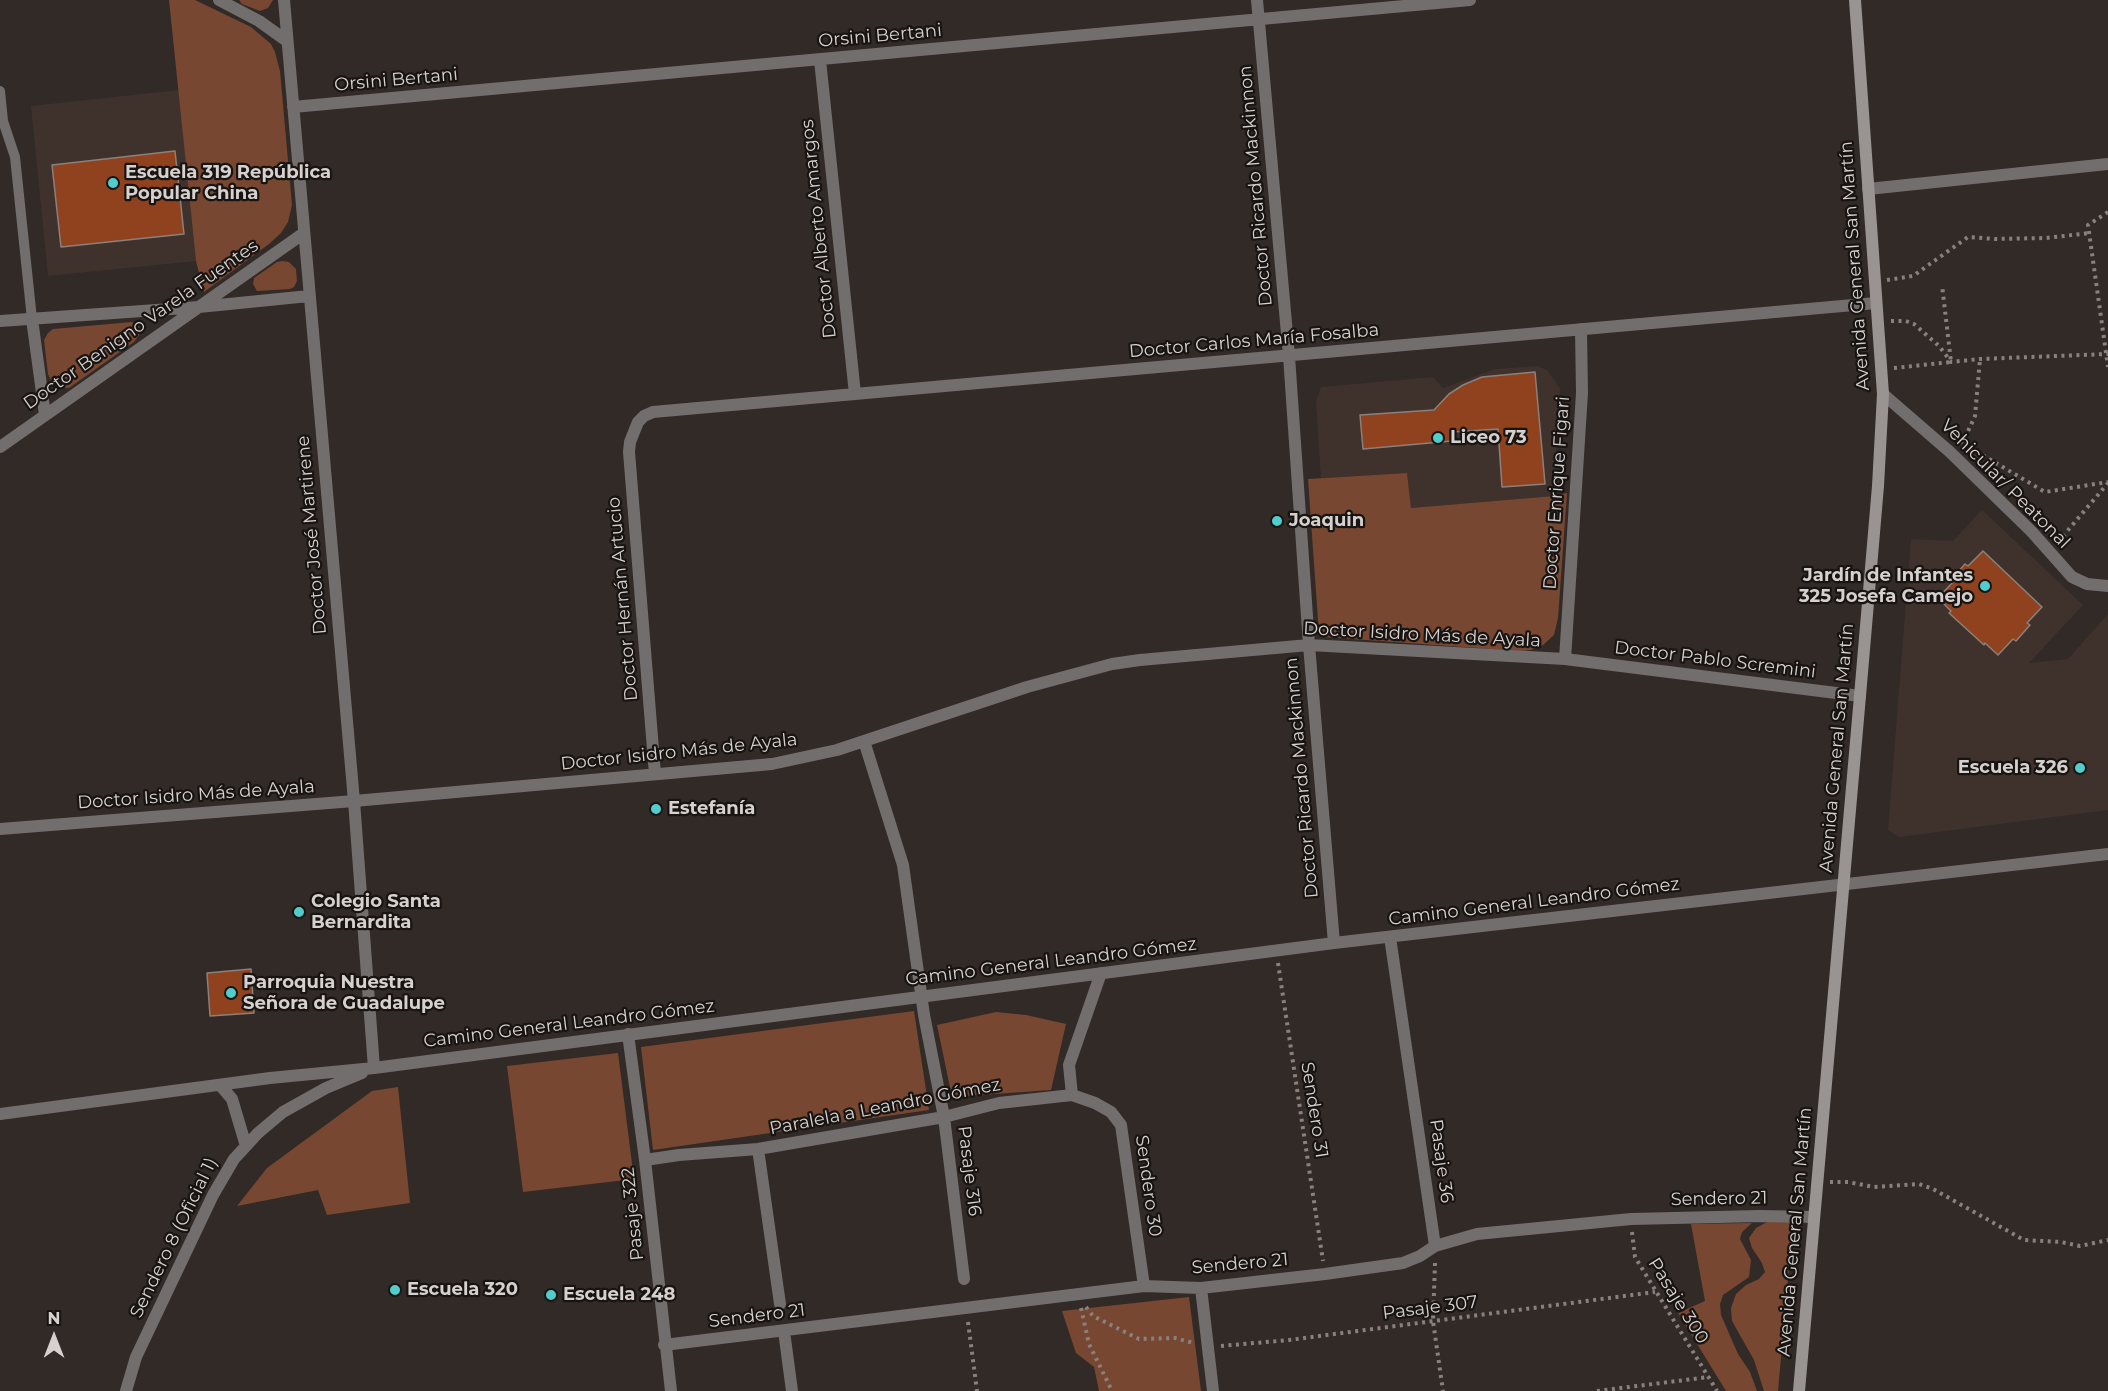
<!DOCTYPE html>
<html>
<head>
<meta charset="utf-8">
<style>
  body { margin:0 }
  #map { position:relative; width:2108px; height:1391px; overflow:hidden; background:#312a27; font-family:Montserrat,sans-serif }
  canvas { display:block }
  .north { position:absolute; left:24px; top:1307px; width:60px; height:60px; -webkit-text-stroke:4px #171412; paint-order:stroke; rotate:0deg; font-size:16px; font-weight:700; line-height:24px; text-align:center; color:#d6d1cf }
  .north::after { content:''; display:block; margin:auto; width:21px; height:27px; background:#d6d1cf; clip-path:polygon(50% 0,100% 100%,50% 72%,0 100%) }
</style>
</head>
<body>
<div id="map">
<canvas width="2108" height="1391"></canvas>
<div class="north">N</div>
</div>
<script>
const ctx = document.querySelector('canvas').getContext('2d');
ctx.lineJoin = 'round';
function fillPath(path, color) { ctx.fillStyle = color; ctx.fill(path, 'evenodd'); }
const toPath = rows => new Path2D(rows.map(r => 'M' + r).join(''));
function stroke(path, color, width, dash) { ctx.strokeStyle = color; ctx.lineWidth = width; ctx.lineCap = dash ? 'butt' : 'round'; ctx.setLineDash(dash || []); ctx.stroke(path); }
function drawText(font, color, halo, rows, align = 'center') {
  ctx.font = font + ' Montserrat,sans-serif'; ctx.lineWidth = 4.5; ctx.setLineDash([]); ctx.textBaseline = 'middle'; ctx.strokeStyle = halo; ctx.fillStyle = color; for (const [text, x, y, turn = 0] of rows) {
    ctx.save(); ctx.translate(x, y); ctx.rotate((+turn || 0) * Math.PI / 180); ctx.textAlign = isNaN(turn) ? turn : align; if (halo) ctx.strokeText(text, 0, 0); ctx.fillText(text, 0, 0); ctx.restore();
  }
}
fillPath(toPath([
  [179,90,196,261,48,276,31,106],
  [1538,366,1547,370,1560,388,1554,496,1411,508,1407,473,1321,478,1316,402,1321,387,1433,377,1443,388,1495,369],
  [1982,510,2083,605,2029,663,2068,659,2108,614,2108,810,1899,837,1888,830,1911,539,1953,541]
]), '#3f322c');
fillPath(toPath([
  [169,0,195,0,251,27,271,44,275,52,280,71,292,205,288,222,281,233,269,244,204,292,196,261],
  [239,0,273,0,268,8,260,11,242,4],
  [283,261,289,262,296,269,297,281,294,287,290,289,257,291,253,284,254,278,277,262],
  [132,322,138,325,139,330,139,335,134,342,69,388,59,387,51,380,48,374,44,340,48,333,53,329],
  [1407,473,1411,508,1554,496,1567,493,1558,618,1554,635,1543,645,1531,650,1519,651,1324,637,1319,634,1308,479],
  [914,1011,929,1110,653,1150,641,1047],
  [996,1012,1026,1015,1066,1024,1051,1090,952,1097,937,1025],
  [618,1053,634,1179,523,1192,507,1066],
  [398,1087,410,1203,327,1215,318,1190,237,1206,267,1168,372,1091],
  [1767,1222,1793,1222,1778,1391,1764,1391,1754,1360,1732,1321,1731,1308,1736,1294,1746,1285,1759,1279,1765,1272,1762,1263,1752,1248,1749,1238,1756,1228],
  [1752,1223,1742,1232,1740,1239,1751,1260,1749,1277,1723,1295,1720,1304,1721,1315,1738,1354,1750,1372,1757,1391,1726,1391,1678,1313,1705,1301,1691,1224],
  [1189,1297,1201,1391,1099,1391,1094,1367,1076,1353,1062,1311]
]), '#784731');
const building = toPath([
  [175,151,184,234,61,247,52,165,175,151],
  [1535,372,1545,484,1502,487,1498,429,1452,432,1452,441,1363,449,1360,415,1434,410,1449,394,1463,385,1482,377,1535,372],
  [1983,551,2042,607,2027,623,2030,625,2016,641,2013,639,1998,655,1985,643,1984,645,1949,613,1951,611,1938,598,1952,583,1950,581,1965,564,1968,566,1983,551],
  [251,969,254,1013,210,1016,207,973,251,969]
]);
fillPath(building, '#8f421d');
stroke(building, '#8a817e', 1.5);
stroke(toPath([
  [2108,212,2088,225,2108,367],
  [1887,280,1913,276,1968,237,1995,239,2046,238,2090,233],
  [1891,321,1906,321,1914,324,1939,346,1951,362,1980,359,2108,354],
  [1894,368,1951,362,1942,285],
  [1960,443,1964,440,1975,416,1980,359],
  [1975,458,1984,456,2045,492,2108,482],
  [2058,542,2108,483],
  [1278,963,1323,1261],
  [1830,1182,1848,1182,1874,1187,1919,1184,1933,1189,2024,1240,2061,1242,2080,1246,2108,1240],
  [1632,1232,1635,1257,1717,1391],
  [1435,1263,1433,1321,1443,1391],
  [1086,1307,1093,1316,1139,1339,1175,1338,1194,1343],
  [1081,1308,1089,1344,1112,1391],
  [968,1322,977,1391],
  [1221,1346,1289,1340,1655,1292],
  [1597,1391,1709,1377]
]), '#88827f', 4, [3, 4.5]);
stroke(toPath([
  [0,91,3,121,15,157,32,319]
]), '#726e6d', 10);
stroke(toPath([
  [219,0,259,21,287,41],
  [284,0,354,801,374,1068],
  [1257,0,1289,356,1309,645,1334,943],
  [820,60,855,394],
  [293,107,1470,0],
  [1868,189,2108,164],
  [32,319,45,415],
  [0,321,199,307,309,296],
  [1883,394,1950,452,2032,532,2072,577,2087,584,2108,586],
  [0,447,304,233],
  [1565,659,1582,393,1581,329],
  [864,741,903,865,924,1015,944,1117,964,1279],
  [655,774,629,452,630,442,638,422,644,416,653,412,1876,303],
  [0,829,354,801,772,764,837,750,1027,687,1112,664,1140,660,1309,645,1565,659,1860,696],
  [1390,937,1435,1246],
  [628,1034,645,1160,671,1391],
  [220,1085,232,1099,246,1146],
  [1072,1095,1069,1065,1101,973],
  [0,1114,270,1078,374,1068,1334,943,2108,854],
  [758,1149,780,1304],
  [645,1160,679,1155,758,1149,944,1117,999,1103,1072,1095,1095,1103,1111,1112,1121,1125,1144,1286],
  [1201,1288,1213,1391],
  [784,1331,792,1391],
  [664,1345,1144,1286,1201,1288,1325,1274,1403,1263,1420,1256,1435,1246,1477,1234,1631,1219,1760,1216,1814,1217],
  [126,1391,136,1357,213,1195,234,1159,258,1133,283,1112,326,1088,362,1073]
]), '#726e6d', 12);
stroke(toPath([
  [1799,1391,1860,696,1878,486,1883,394,1855,0]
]), '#999391', 12);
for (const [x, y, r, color] of [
  [113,183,6,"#52cdcd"],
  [1438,438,6,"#52cdcd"],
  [1277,521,6,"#52cdcd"],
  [1985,586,6,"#52cdcd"],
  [2080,768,6,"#52cdcd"],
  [656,809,6,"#52cdcd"],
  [299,912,6,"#52cdcd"],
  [231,993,6,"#52cdcd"],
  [395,1290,6,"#52cdcd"],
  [551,1295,6,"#52cdcd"]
]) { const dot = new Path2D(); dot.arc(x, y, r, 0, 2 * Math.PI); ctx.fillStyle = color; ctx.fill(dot); stroke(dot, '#171412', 2); }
drawText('18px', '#d6d1cf', '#171412', [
  ["Orsini Bertani",880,36,-5],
  ["Orsini Bertani",396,80,-5],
  ["Doctor Ricardo Mackinnon",1256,186,-95],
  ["Doctor Alberto Amargos",819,229,-96],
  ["Avenida General San Martín",1855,266,-94],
  ["Doctor Benigno Varela Fuentes",141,325,-35],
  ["Doctor Carlos María Fosalba",1254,341,-5],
  ["Vehicular/ Peatonal",2005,484,45],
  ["Doctor Enrique Figari",1557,493,-86],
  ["Doctor José Martirene",312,535,-95],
  ["Doctor Hernán Artucio",623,599,-95],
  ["Doctor Isidro Más de Ayala",1422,635,3],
  ["Doctor Pablo Scremini",1715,660,7],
  ["Avenida General San Martín",1837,748,-85],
  ["Doctor Isidro Más de Ayala",679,752,-6],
  ["Doctor Ricardo Mackinnon",1302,778,-95],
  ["Doctor Isidro Más de Ayala",196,795,-4],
  ["Camino General Leandro Gómez",1534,902,-7],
  ["Camino General Leandro Gómez",1051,962,-7],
  ["Camino General Leandro Gómez",569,1024,-7],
  ["Paralela a Leandro Gómez",885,1107,-11],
  ["Sendero 31",1314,1110,81],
  ["Pasaje 36",1441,1161,82],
  ["Pasaje 316",969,1171,83],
  ["Sendero 30",1148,1186,82],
  ["Sendero 21",1719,1199,-1],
  ["Pasaje 322",633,1214,-96],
  ["Avenida General San Martín",1795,1232,-85],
  ["Sendero 8 (Oficial 1)",174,1238,-64],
  ["Sendero 21",1240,1264,-5],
  ["Pasaje 300",1678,1301,58],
  ["Pasaje 307",1430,1308,-7],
  ["Sendero 21",757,1316,-7]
]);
drawText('bold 18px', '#d6d1cf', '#171412', [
  ["Escuela 319 República",125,173],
  ["Popular China",125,194],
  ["Liceo 73",1450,438],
  ["Joaquin",1289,521],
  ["Jardín de Infantes",1973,576,"right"],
  ["325 Josefa Camejo",1973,597,"right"],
  ["Escuela 326",2068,768,"right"],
  ["Estefanía",668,809],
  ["Colegio Santa",311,902],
  ["Bernardita",311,923],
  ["Parroquia Nuestra",243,983],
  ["Señora de Guadalupe",243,1004],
  ["Escuela 320",407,1290],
  ["Escuela 248",563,1295]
], 'left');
</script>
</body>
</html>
